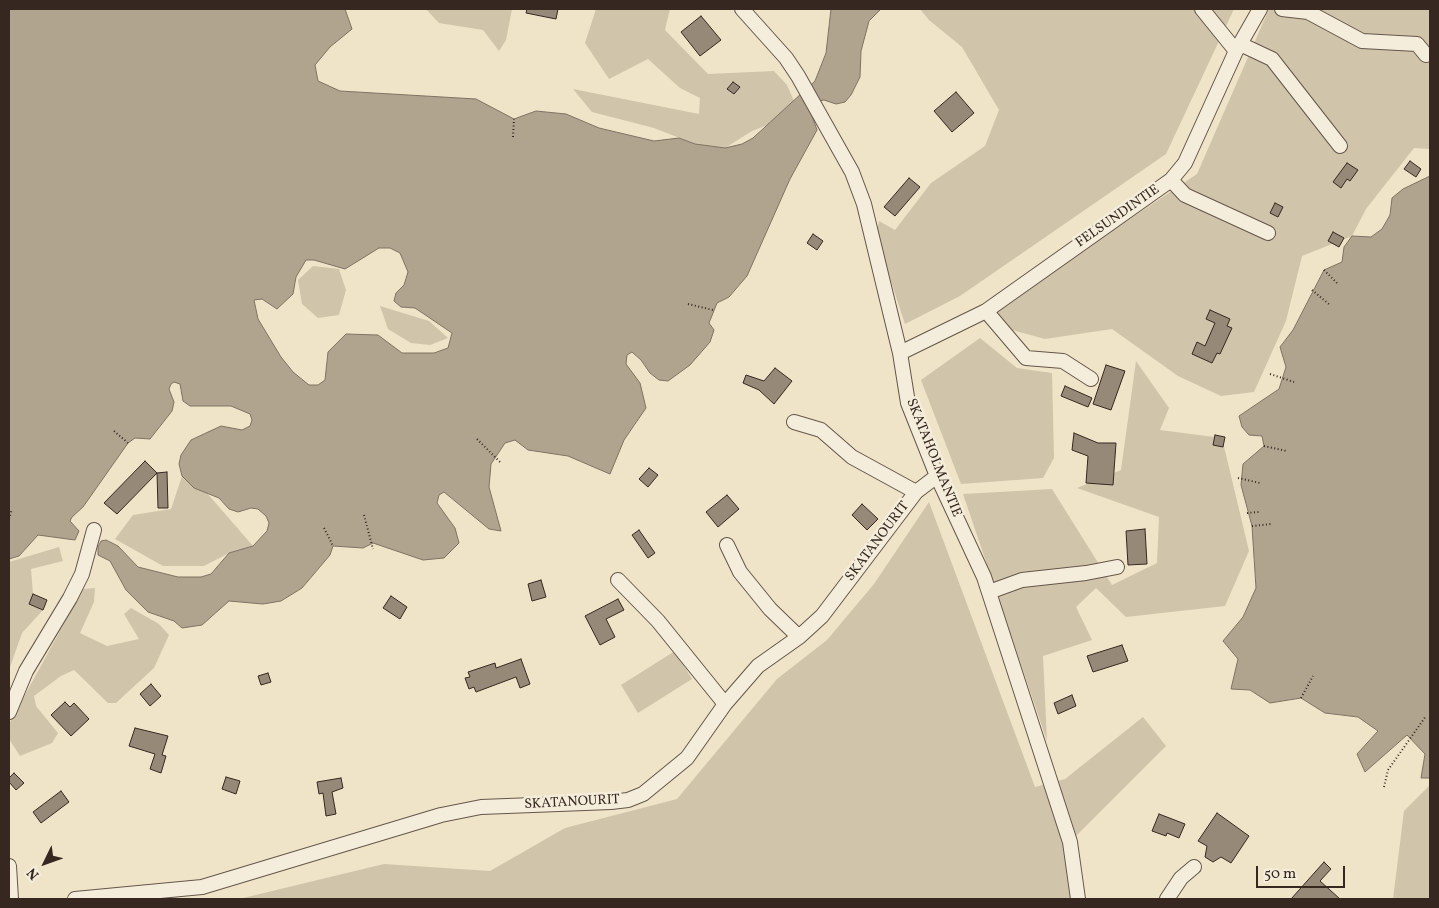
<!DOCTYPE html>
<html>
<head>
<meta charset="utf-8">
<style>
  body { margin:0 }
  #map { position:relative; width:1439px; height:908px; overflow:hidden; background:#efe4c8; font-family:Vollkorn,serif }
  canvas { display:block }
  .frame { position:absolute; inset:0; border:10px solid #362720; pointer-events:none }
  .north { position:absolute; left:20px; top:838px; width:50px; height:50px; -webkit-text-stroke:4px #f5eddb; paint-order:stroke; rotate:228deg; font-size:14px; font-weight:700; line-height:20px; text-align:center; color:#362720 }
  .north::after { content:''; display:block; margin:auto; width:18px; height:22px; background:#362720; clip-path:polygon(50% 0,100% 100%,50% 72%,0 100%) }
  .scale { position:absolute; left:1256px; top:866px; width:89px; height:22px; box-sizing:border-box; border:2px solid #362720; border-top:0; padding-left:6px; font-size:15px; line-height:18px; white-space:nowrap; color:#362720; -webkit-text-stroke:4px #f5eddb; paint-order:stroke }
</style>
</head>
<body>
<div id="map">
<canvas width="1439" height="908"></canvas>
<div class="frame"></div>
<div class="north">N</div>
<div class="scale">50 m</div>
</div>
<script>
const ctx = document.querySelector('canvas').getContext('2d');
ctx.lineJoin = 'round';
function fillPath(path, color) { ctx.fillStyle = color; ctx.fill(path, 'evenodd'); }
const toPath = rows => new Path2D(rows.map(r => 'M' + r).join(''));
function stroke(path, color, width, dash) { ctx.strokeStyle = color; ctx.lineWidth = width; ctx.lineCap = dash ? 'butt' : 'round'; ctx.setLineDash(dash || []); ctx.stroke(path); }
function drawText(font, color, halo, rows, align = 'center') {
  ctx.font = font + ' Vollkorn,serif'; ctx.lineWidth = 5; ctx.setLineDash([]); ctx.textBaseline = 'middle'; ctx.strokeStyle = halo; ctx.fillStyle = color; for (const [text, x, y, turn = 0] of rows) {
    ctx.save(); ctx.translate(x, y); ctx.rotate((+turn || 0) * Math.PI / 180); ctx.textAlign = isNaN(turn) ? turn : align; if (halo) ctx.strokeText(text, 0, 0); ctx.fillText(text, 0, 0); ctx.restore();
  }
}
fillPath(toPath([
  [426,9,512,9,506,40,499,51,483,30,439,23],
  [596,9,670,9,665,30,708,74,774,71,787,85,794,101,770,124,752,131,725,148,695,144,654,128,592,112,573,89,699,114,700,98,680,88,648,59,609,79,585,43],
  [920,9,1234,9,1166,154,960,296,905,324,876,236,879,221,895,230,931,183,985,146,999,110,962,47,929,20],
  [1269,9,1430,9,1430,149,1414,148,1366,209,1352,236,1302,256,1286,321,1254,392,1221,396,1178,376,1112,329,1045,339,1012,330,994,310,1197,174],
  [313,266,339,269,346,290,339,315,318,318,302,304,298,280],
  [380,306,429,321,448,338,430,345,411,343,388,329],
  [980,338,1017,368,1052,373,1054,458,1043,478,961,484,921,380],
  [1136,361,1169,408,1160,430,1222,438,1249,551,1225,606,1126,617,1096,588,1076,607,1092,640,1043,656,1047,741,963,494,1052,489,1112,585,1157,563,1159,517,1077,488,1121,470],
  [182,476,194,488,206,492,253,546,229,553,204,566,163,566,115,539,133,515,171,509],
  [929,502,1035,787,1065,779,1143,717,1166,746,1070,842,1071,899,239,899,384,864,490,871,565,828,677,799,777,679,827,640,874,584],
  [59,547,63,561,31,569,33,594,29,604,43,610,22,633,9,670,9,562],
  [95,588,94,602,80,633,107,646,139,639,124,614,131,608,159,624,169,635,154,668,116,703,108,703,74,670,61,676,34,696,36,706,58,733,52,743,20,756,9,739,9,724,83,589],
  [675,651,692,679,638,713,621,685],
  [1430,785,1430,899,1393,899,1404,811]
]), '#d0c4ab');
const water = toPath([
  [9,9,345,9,352,29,330,47,315,65,318,81,340,91,476,99,514,119,536,111,566,114,599,128,654,141,679,138,695,144,725,148,742,144,753,138,815,81,826,53,831,9,881,9,869,21,861,51,860,77,851,95,845,102,836,104,824,100,815,102,811,113,817,130,790,179,747,276,729,297,717,303,709,323,714,330,710,342,690,365,668,381,659,380,650,373,641,360,632,352,627,355,626,364,640,383,646,408,624,440,610,474,568,456,528,450,515,440,505,443,491,464,489,487,501,531,489,529,444,492,439,495,437,503,455,528,459,543,444,558,423,560,373,543,363,548,333,546,330,555,302,588,281,601,263,604,229,601,202,625,182,628,174,621,148,612,126,590,110,561,98,555,98,547,101,541,106,540,118,546,138,567,178,577,201,577,211,574,229,553,253,546,267,531,269,523,266,516,258,509,251,508,238,512,229,509,219,498,194,488,182,476,179,464,181,455,191,440,221,426,242,430,250,426,252,420,250,414,231,406,190,406,183,401,180,384,174,382,171,384,169,389,174,402,172,411,150,439,135,438,128,443,83,507,72,517,70,521,79,531,75,540,38,535,19,556,9,559,9,9],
  [379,248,390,248,400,253,408,272,404,285,396,293,394,301,401,307,415,308,452,333,448,348,434,353,402,353,378,335,346,334,328,352,325,380,318,385,309,385,293,372,281,357,258,319,254,300,262,299,277,309,293,294,296,277,306,260,314,260,345,269,379,248],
  [1430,176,1430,778,1421,778,1425,754,1407,735,1365,772,1357,754,1378,731,1358,717,1325,713,1301,698,1270,703,1250,690,1231,689,1238,659,1223,641,1243,617,1256,588,1252,526,1241,485,1243,464,1264,446,1262,436,1249,435,1242,427,1239,416,1279,389,1286,367,1280,347,1293,330,1324,270,1342,262,1344,247,1352,236,1371,237,1382,229,1390,215,1392,198,1403,189,1430,176]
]);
fillPath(water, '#b0a48f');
stroke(water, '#7f7263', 1);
const building = toPath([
  [527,9,558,9,556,19,526,13,527,9],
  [701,16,721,40,700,56,681,32,701,16],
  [733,82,740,87,734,94,727,89,733,82],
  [956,92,974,113,952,132,934,111,956,92],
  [1410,161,1421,169,1416,177,1404,169,1410,161],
  [1347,163,1358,170,1350,181,1347,179,1341,188,1333,182,1347,163],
  [909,178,920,187,895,216,884,207,909,178],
  [1275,203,1283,207,1278,217,1270,213,1275,203],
  [1333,232,1344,238,1339,247,1328,241,1333,232],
  [813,234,823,241,817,250,807,243,813,234],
  [1210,310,1230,319,1227,326,1232,328,1220,354,1217,353,1212,363,1192,354,1197,342,1205,346,1215,323,1206,319,1210,310],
  [1106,365,1125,371,1111,410,1093,404,1106,365],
  [775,368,792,381,774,404,759,390,743,383,746,375,764,381,775,368],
  [1065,386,1092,398,1088,407,1061,396,1065,386],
  [1074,433,1098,443,1116,443,1113,485,1086,483,1088,456,1072,450,1074,433],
  [1215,435,1225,437,1223,447,1213,445,1215,435],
  [145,461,157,473,117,514,104,503,145,461],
  [649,468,658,475,648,487,639,479,649,468],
  [167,472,168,508,158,508,157,473,167,472],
  [727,495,739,509,718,527,706,512,727,495],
  [862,504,878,519,867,530,852,515,862,504],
  [1145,529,1147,564,1128,565,1126,531,1145,529],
  [639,530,655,553,648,558,632,535,639,530],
  [541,580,546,597,532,601,528,584,541,580],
  [33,594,47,600,43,610,29,604,33,594],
  [391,596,407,607,400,619,383,608,391,596],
  [618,599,624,610,606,619,615,637,600,645,585,616,618,599],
  [1122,645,1128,661,1093,672,1087,656,1122,645],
  [521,659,530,684,520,688,516,677,476,692,474,687,469,689,465,678,470,677,468,672,495,663,496,668,521,659],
  [268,673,271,682,261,685,258,676,268,673],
  [151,684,161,696,150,706,140,694,151,684],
  [1072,695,1076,706,1058,714,1054,703,1072,695],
  [65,702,70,707,74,703,89,719,71,736,51,715,65,702],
  [135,728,168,736,162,755,166,756,161,773,150,769,155,754,129,746,135,728],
  [14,773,24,783,16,790,9,782,9,778,14,773],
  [226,777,240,781,236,794,222,789,226,777],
  [341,778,343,788,332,792,336,814,326,816,323,793,319,794,317,782,341,778],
  [61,791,69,802,41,823,33,812,61,791],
  [1217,813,1249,836,1231,863,1221,857,1213,862,1205,857,1207,846,1198,841,1217,813],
  [1159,814,1185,824,1179,838,1167,833,1166,836,1152,831,1159,814],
  [1324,862,1331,869,1320,881,1340,899,1291,899,1324,862]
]);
fillPath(building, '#968977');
stroke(building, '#362720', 1);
const minor = toPath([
  [742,9,786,58,798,76,852,172,864,204,900,353,908,403,937,476,984,577,1070,842,1078,899],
  [1202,9,1236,51],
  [1282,9,1308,12,1362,41,1417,44,1426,55],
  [1240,44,1272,59,1340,146],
  [1171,180,1185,195,1268,233],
  [986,311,1026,358,1063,361,1091,379],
  [900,353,986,311,1171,180,1185,163,1236,51,1260,9],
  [794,422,821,430,852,457,916,492],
  [727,545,740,572,770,609,799,637],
  [618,580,658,621,725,704],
  [989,592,1022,580,1086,573,1117,567],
  [9,712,26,671,70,598,82,574,94,530],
  [9,866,11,899],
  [75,899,202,887,441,815,481,807,611,802,628,800,643,794,687,758,725,704,758,666,799,637,822,616,916,492,937,476],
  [1167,899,1181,878,1194,867]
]);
stroke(minor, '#64564a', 16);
stroke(toPath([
  [513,137,514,119],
  [1324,270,1338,284],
  [1312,290,1330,305],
  [688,304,713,310],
  [1270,374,1294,382],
  [114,431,128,443],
  [477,439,500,462],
  [1264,446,1287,451],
  [1238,478,1260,483],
  [1247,513,1259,512],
  [364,515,373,549],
  [9,519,12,509],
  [1252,526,1271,524],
  [324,528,333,546],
  [1301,698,1313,676],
  [1384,787,1388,770,1426,716]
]), '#362720', 2, [1, 2.5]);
stroke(minor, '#f5eddb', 14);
drawText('14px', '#362720', '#f5eddb', [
  ["FELSUNDINTIE",1118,217,-35],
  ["SKATAHOLMANTIE",933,458,68],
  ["SKATANOURIT",878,542,-53],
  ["SKATANOURIT",572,803,-3]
]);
</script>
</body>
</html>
